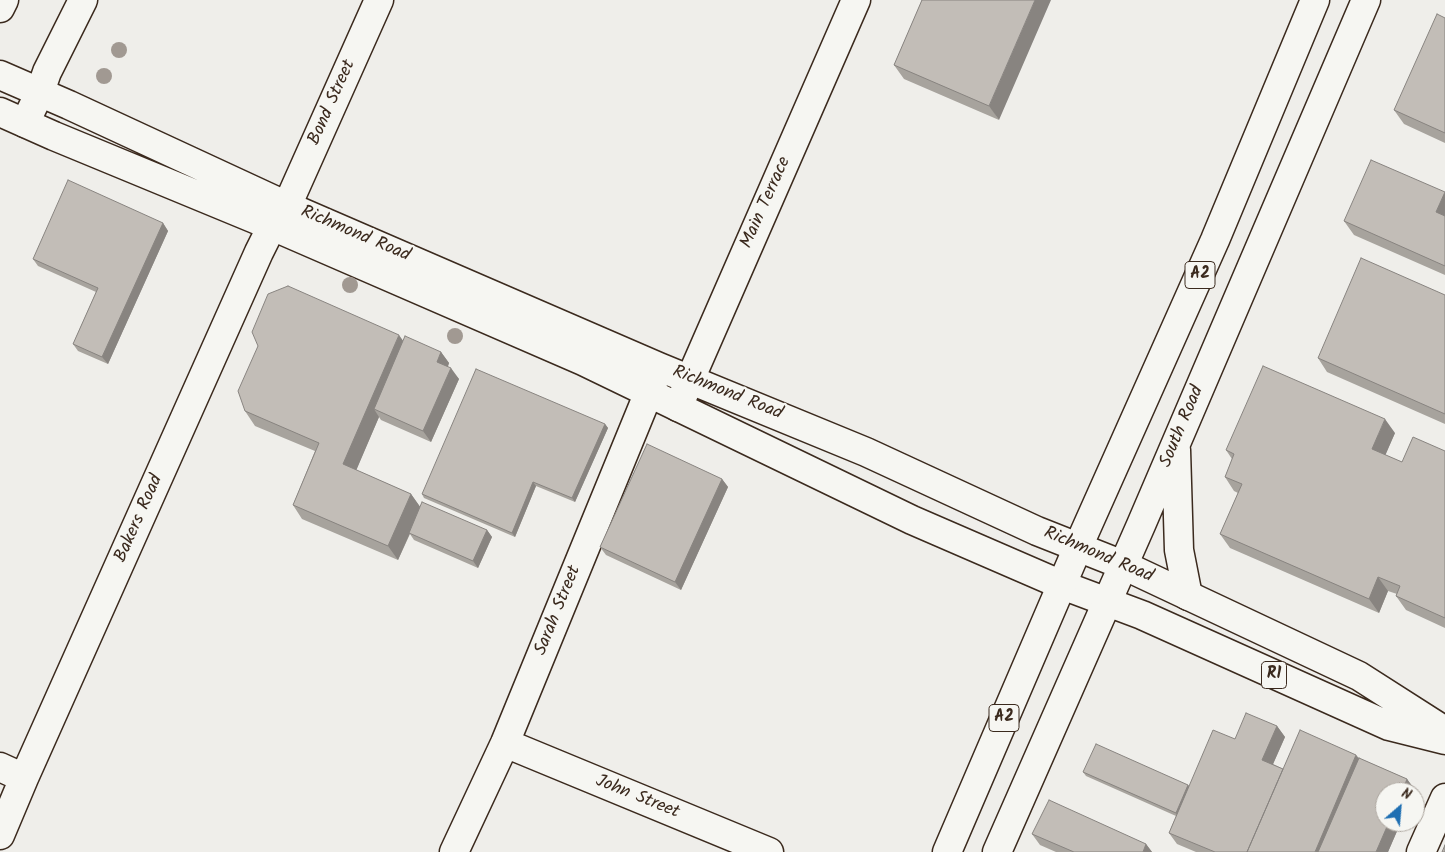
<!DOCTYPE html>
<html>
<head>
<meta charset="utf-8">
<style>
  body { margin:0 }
  #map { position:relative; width:1445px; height:852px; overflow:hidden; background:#efeeea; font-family:Kalam,sans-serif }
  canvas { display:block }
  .north { position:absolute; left:1375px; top:782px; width:50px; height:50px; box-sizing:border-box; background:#f6f6f2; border:1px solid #aba49d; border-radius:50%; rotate:27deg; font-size:14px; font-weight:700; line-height:20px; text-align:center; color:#3b2a1e }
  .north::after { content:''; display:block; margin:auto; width:18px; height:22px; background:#1f6fb2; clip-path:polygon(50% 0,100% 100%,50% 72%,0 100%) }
</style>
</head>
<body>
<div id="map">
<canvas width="1445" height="852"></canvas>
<div class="north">N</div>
</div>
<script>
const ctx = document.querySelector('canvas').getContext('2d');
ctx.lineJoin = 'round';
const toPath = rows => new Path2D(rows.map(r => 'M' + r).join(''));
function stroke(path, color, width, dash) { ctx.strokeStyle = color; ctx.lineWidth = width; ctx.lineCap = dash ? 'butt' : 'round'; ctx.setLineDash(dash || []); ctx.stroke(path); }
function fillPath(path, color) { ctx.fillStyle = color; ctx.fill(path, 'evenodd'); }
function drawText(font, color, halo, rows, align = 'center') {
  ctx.font = font + ' Kalam,sans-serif'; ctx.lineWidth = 4.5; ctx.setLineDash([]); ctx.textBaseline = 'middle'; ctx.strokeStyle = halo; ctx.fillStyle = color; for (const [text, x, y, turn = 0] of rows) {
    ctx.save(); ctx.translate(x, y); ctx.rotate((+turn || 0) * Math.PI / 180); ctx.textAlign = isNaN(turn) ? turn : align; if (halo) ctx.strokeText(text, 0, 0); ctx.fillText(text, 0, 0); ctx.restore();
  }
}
const minor = toPath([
  [0,8,4,0],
  [25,123,40,92,47,72,83,0],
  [678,407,856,0],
  [505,743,769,852],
  [0,767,24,778],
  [0,835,24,778,259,252,272,226,287,206,379,0],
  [454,852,505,743,658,370],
  [1421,852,1445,798]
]);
const major = toPath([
  [0,75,69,105,287,206,659,367,866,452,1037,531,1123,565,1359,676,1445,731],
  [0,112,54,136,272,226,583,361,912,520,1062,585,1142,615,1389,726,1445,740]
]);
const highway = toPath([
  [1176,450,1179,550,1188,596],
  [947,852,1078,547,1215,240,1315,0],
  [997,852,1141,525,1366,0]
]);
stroke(minor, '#3b2a1e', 31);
stroke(major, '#3b2a1e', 31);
stroke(highway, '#3b2a1e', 31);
stroke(minor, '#f6f6f2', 28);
stroke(major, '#f6f6f2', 28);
stroke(highway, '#f6f6f2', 28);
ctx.fillStyle = '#a19992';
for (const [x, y] of [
  [119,50],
  [104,76],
  [350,285],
  [455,336]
]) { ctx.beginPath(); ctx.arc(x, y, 8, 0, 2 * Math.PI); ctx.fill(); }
fillPath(toPath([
  [922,0,999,120,904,79,894,65],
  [1445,18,1445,143,1404,124,1394,110],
  [1445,192,1445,275,1354,235,1344,221],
  [163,223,168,231,108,364,78,351,73,344,96,292,38,266,33,259],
  [1445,295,1445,424,1327,372,1318,358],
  [403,341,441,352,449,363,448,367,459,379,431,442,381,420,379,417,356,470,411,494,420,507,487,530,492,537,478,568,414,540,410,534,398,560,302,519,293,505,315,451,255,426,245,411,258,346],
  [605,424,608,428,575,502,536,486,515,537,424,498,422,494],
  [1395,433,1385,455,1402,462,1445,451,1445,628,1406,610,1396,596,1397,594,1388,591,1379,613,1230,548,1220,534,1238,493,1234,491,1225,477,1232,459,1226,450],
  [722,479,728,487,681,590,606,555,600,547],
  [1277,726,1285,737,1273,764,1283,769,1356,755,1359,758,1407,779,1415,790,1414,792,1385,792,1385,822,1401,822,1388,852,1196,852,1177,844,1169,833,1176,816,1086,776,1083,772,1188,785,1189,786,1235,739],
  [1032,834,1146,844,1152,852,1056,852,1040,845]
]), '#a7a39d');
fillPath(toPath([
  [1035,0,1051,0,999,120,989,106],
  [1445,192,1445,225,1436,212],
  [163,223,168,231,108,364,102,357],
  [399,335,409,349,374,409,379,417,353,478,343,464],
  [441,352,449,363,445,373,437,362],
  [451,368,459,379,431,442,423,431],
  [1385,419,1395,433,1382,463,1372,449],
  [605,424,608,428,575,502,572,498],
  [722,479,728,487,681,590,675,582],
  [533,482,536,486,515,537,512,533],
  [411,494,421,508,398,560,388,546],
  [487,530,492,537,478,568,473,561],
  [1378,577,1388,591,1379,613,1369,599],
  [1277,726,1285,737,1270,771,1262,760],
  [1356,755,1366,769,1331,852,1315,852],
  [1407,779,1415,790,1414,792,1402,792],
  [1188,785,1191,788,1178,817,1176,813],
  [1389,822,1401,822,1388,852,1376,852],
  [1146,844,1152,852,1143,852]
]), '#888480');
const building = toPath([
  [922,0,1035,0,989,106,894,65,922,0],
  [1437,14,1445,18,1445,133,1394,110,1437,14],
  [1371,160,1445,192,1436,212,1445,216,1445,266,1344,221,1371,160],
  [68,180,163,223,102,357,73,344,98,288,33,259,68,180],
  [1361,258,1445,295,1445,414,1318,358,1361,258],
  [288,286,399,335,343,464,411,494,388,546,293,505,319,443,245,411,238,391,258,346,252,332,268,294,288,286],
  [405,336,441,352,437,362,451,368,423,431,374,409,405,336],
  [1263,366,1385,419,1372,449,1402,462,1413,437,1445,451,1445,618,1396,596,1400,586,1378,577,1369,599,1220,534,1242,484,1225,477,1234,454,1226,450,1263,366],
  [476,369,605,424,572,498,533,482,512,533,422,494,476,369],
  [647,444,722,479,675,582,600,547,647,444],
  [422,502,487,530,473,561,409,533,422,502],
  [1246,713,1277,726,1262,760,1283,769,1247,852,1215,852,1169,833,1213,730,1235,739,1246,713],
  [1300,730,1356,755,1315,852,1247,852,1300,730],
  [1096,744,1188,785,1176,813,1083,772,1096,744],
  [1359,758,1407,779,1402,792,1385,792,1385,822,1389,822,1376,852,1318,852,1359,758],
  [1049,800,1146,844,1143,852,1074,852,1032,834,1049,800],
  [1445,845,1445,852,1442,852,1445,845]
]);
fillPath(building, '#c2bdb7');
stroke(building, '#888480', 1);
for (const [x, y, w] of [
  [1200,275,30],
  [1274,675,25],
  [1004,718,30]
]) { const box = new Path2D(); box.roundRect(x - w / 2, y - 13.5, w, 27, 4); ctx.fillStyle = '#f6f6f2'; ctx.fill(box); stroke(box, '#3b2a1e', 1); }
drawText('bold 16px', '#3b2a1e', null, [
  ["A2",1200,275],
  ["R1",1274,675],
  ["A2",1004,718]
]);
drawText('18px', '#3b2a1e', '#f6f6f2', [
  ["Bond Street",333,103,-66],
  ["Main Terrace",767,203,-66],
  ["Richmond Road",355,235,23],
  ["Richmond Road",727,394,22],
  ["South Road",1183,427,-67],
  ["Bakers Road",140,519,-66],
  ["Richmond Road",1098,556,23],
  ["Sarah Street",559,611,-68],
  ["John Street",637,798,22]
]);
</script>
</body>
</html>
